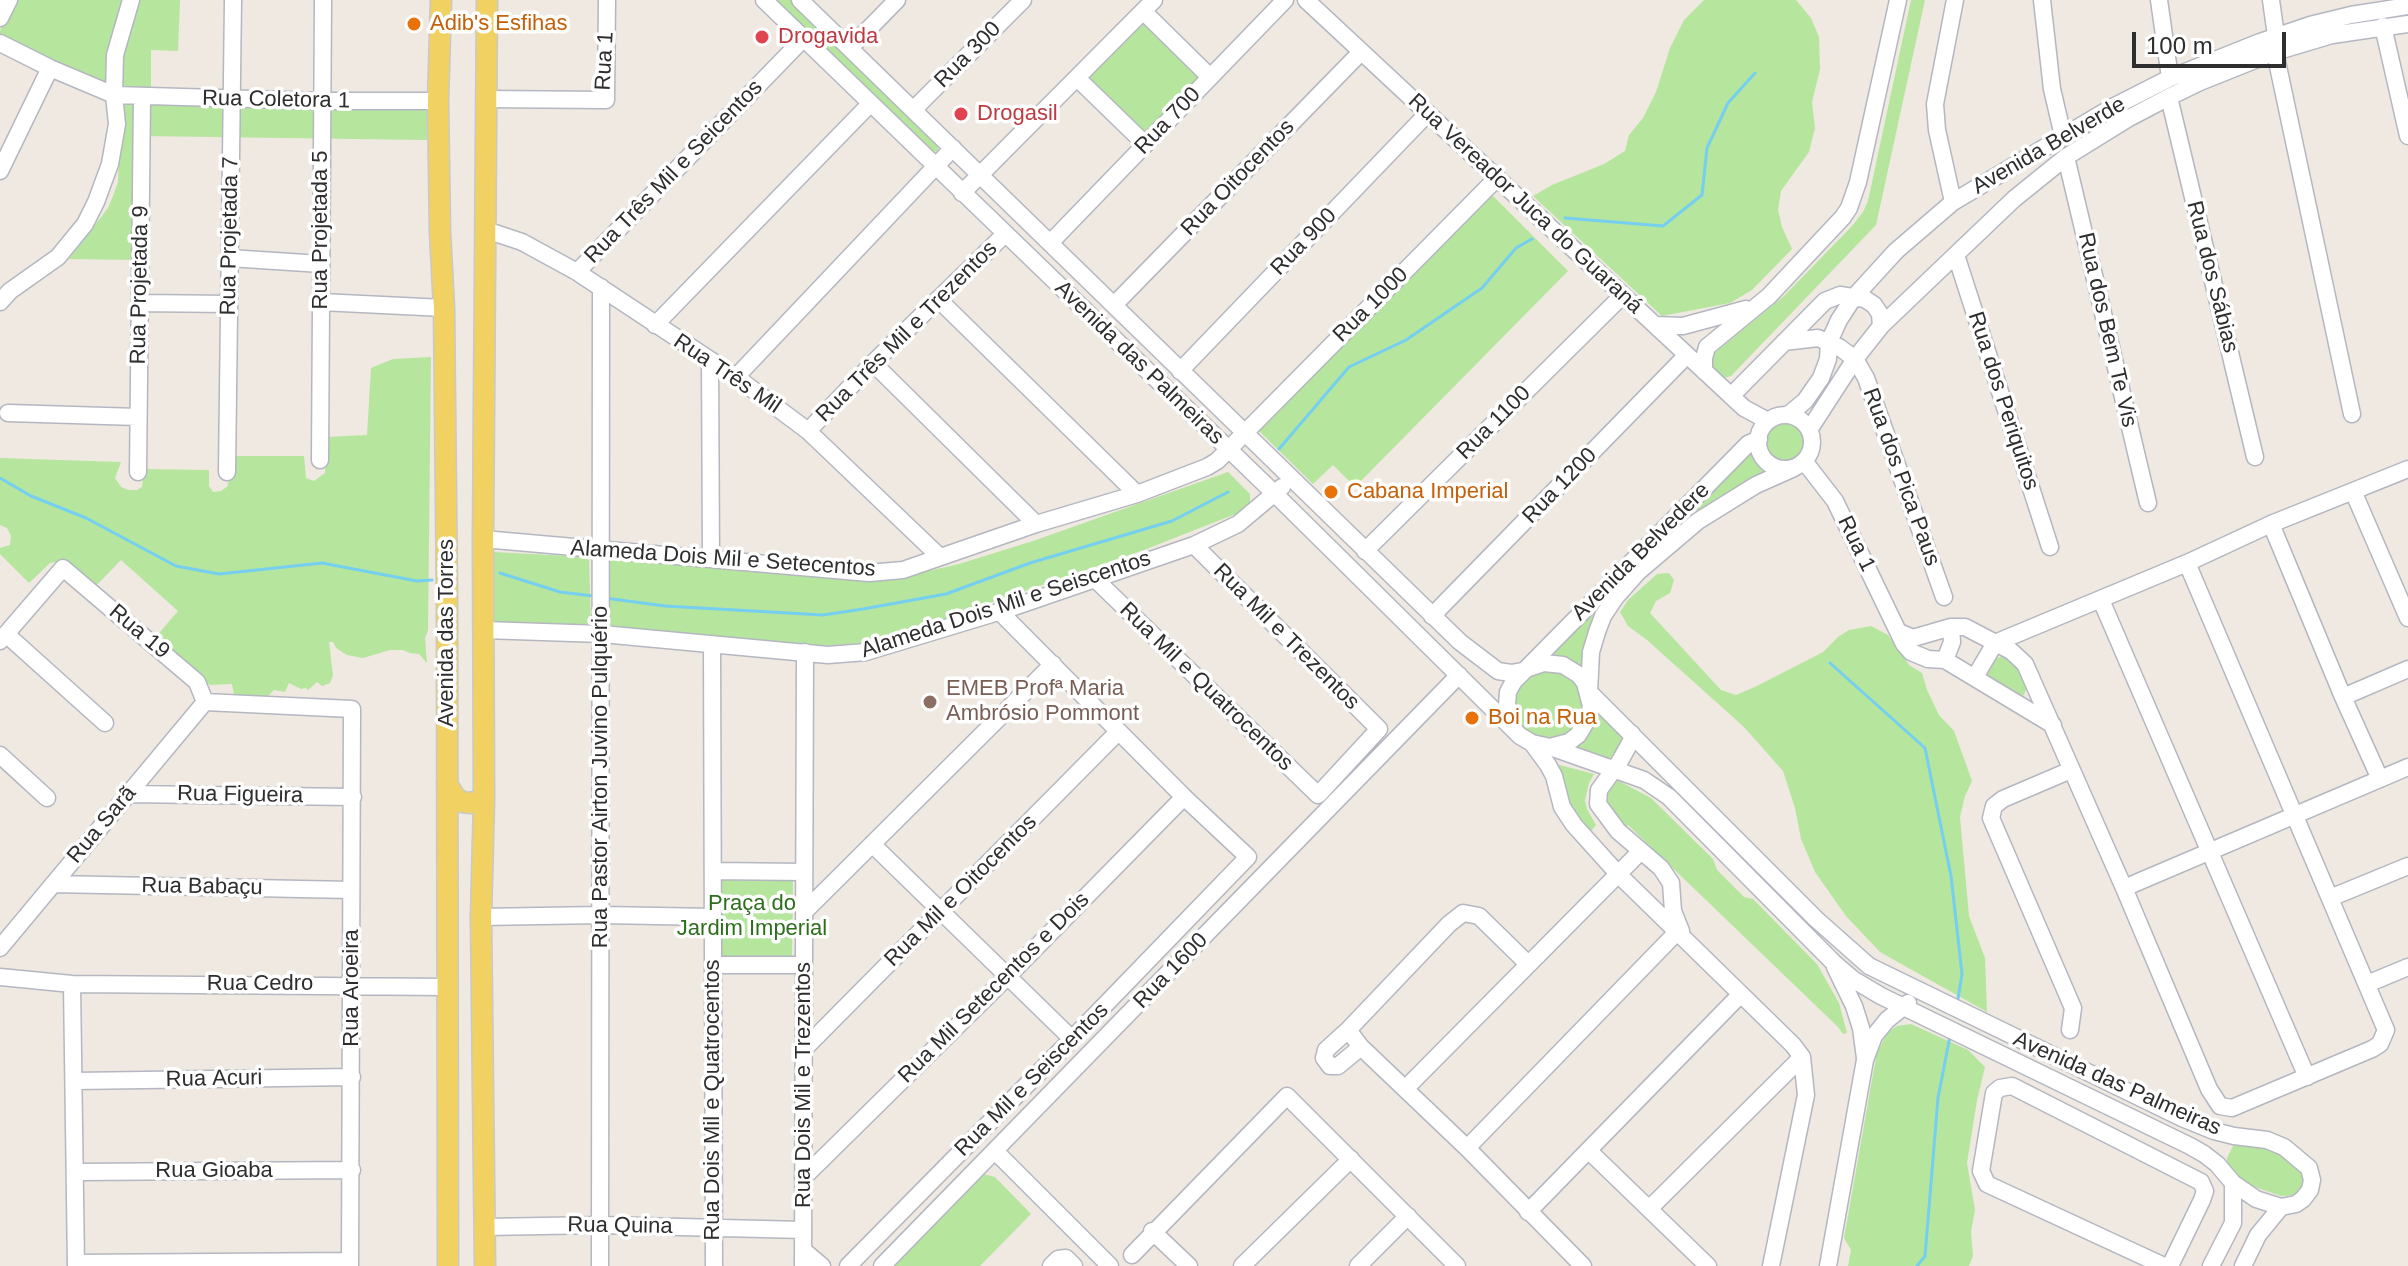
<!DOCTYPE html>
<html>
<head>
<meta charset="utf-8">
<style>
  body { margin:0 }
  #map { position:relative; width:2408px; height:1266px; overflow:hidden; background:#efe9e1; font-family:Helvetica,sans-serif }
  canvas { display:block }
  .scale { position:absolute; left:2132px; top:32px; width:154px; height:36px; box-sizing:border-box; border:4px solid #2e2e2e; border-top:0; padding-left:10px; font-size:24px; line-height:28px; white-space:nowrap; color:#2e2e2e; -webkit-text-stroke:6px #fff; paint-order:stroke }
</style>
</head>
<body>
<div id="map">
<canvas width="2408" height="1266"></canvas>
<div class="scale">100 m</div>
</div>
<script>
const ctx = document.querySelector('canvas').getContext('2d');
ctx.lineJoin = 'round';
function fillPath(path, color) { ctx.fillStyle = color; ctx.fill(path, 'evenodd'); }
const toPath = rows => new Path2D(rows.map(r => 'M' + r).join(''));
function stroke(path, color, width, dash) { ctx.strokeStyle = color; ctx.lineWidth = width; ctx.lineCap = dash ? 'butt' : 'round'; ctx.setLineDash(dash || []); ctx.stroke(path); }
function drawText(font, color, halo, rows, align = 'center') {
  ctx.font = font + ' Helvetica,sans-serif'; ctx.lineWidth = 7; ctx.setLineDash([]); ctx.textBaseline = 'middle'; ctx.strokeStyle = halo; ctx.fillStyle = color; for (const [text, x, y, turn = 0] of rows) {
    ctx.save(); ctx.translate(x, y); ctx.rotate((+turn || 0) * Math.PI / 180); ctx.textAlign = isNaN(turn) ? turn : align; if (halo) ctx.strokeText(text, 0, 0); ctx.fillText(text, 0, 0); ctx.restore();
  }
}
fillPath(toPath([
  [14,0,123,0,113,34,108,85,0,38,0,31],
  [134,0,180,0,178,51,151,50,151,88,116,85],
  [775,0,794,0,938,145,938,151,932,152],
  [1704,0,1796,0,1811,18,1819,37,1820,69,1812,102,1815,128,1809,152,1781,191,1778,210,1782,227,1792,249,1752,290,1730,303,1662,316,1533,196,1552,185,1604,164,1625,151,1629,135,1643,118,1656,92,1670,48,1684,20],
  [1911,0,1925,0,1876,225,1731,376,1724,378,1713,371,1711,356,1785,295,1852,226,1863,212,1868,201],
  [1142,20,1200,77,1142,137,1083,80],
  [132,104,136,105,135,260,69,259,108,208,113,196,118,182,121,112,125,105],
  [141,104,427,108,427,140,140,136],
  [1488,191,1568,271,1355,487,1333,465,1313,484,1255,427],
  [431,357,428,630,425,638,427,663,419,654,410,653,403,650,390,650,363,658,347,655,336,648,333,642,329,642,333,675,330,683,322,686,317,682,308,690,306,688,301,689,289,683,285,692,274,690,267,697,255,698,234,694,232,684,210,685,192,673,154,639,178,611,121,560,94,588,57,562,50,563,29,583,0,554,0,548,10,545,11,536,7,528,0,525,0,458,121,462,115,478,121,487,129,490,137,490,142,487,144,469,209,470,209,486,213,492,221,491,228,486,230,456,304,456,306,478,314,481,325,473,325,437,367,435,371,368,393,359],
  '1765 444a20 20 0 1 1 40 0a20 20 0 1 1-40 0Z',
  [1750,446,1755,459,1768,470,1745,483,1598,612,1588,633,1581,671,1544,657],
  [1228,472,1250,494,1250,503,1238,513,1144,550,876,642,824,646,607,627,606,557,902,577,959,564,1033,541],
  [493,552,589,557,591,626,494,624],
  [1669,573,1674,580,1670,593,1656,601,1650,613,1721,690,1736,695,1757,686,1823,652,1838,637,1849,630,1871,626,1888,635,1909,665,1922,673,1927,690,1939,715,1954,731,1972,781,1965,796,1960,817,1969,916,1985,958,1987,1012,1880,952,1846,916,1815,872,1801,839,1795,808,1783,771,1744,727,1647,640,1628,626,1620,612,1628,600,1657,574],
  [2004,655,2016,662,2027,686,2024,695,2019,697,1989,677,1987,670,1991,661],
  [1538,668,1561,670,1579,685,1585,709,1574,732,1551,743,1516,727,1512,692],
  [1597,709,1619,731,1622,740,1621,748,1615,756,1608,760,1572,750,1590,732],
  [1556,764,1594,774,1589,783,1585,800,1587,809,1596,825,1590,832,1571,817],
  [1619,781,1651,798,1713,859,1717,870,1744,897,1753,899,1817,964,1839,1003,1847,1033,1843,1034,1838,1027,1628,825,1625,827,1604,807,1603,791,1611,783],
  [712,877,793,878,792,956,713,958],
  [1911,1024,1968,1050,1985,1067,1977,1100,1967,1163,1975,1210,1971,1232,1973,1256,1969,1266,1848,1266,1851,1250,1844,1238,1877,1052,1888,1032,1897,1026],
  [2235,1142,2278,1149,2306,1174,2303,1189,2296,1195,2281,1196,2252,1186,2235,1175,2227,1163,2227,1158],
  [980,1173,995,1177,1031,1214,980,1266,883,1266]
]), '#b6e59e');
stroke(toPath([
  [1565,218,1663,226,1702,195,1707,148,1728,103,1755,73],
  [1279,449,1349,367,1406,340,1482,288,1516,248,1532,239],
  [0,478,31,496,86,518,176,566,219,574,322,563,417,581,432,580],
  [500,573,560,592,593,596],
  [605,598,665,606,823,615,863,609,946,594,1030,563,1172,521,1228,492],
  [1830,663,1925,748,1951,876,1962,974,1958,999],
  [1917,1266,1925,1256,1938,1098,1950,1036]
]), '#75cff0', 3);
const minor = toPath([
  [764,0,1275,494,1520,736,1532,743,1550,747,1569,742,1578,735,1589,717,1591,706,1585,683,1579,675,1563,665,1544,663,1526,669,1514,681,1508,692,1507,705,1513,727],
  [800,0,1460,642,1498,671,1511,673,1522,671],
  [1306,0,1744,408,1768,421],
  [2042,0,2052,89,2063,136],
  [2159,0,2170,78],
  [2271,0,2276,36],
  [1143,11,1210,77],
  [0,18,9,0],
  [2383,26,2408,136],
  [0,43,50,68,114,95,322,101,438,101],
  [851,47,897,0],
  [2275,52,2352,414],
  [1077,78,1145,144],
  [2169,97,2255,457],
  [485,99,606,100,607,0],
  [914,109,1023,0],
  [2066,157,2148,503],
  [0,171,50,68],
  [962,193,1154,0],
  [1953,202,1937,130,1935,104,1955,0],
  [486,230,522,242,577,272,736,377,808,431,940,557],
  [1051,242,1285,0],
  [1956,255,2050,547],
  [229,258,321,264],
  [577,272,805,37],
  [938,299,1137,494],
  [0,302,10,291,58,257,85,224,96,202,110,164,117,124,114,95,115,55,131,0],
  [321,302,444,308],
  [140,303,229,304],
  [1114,305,1361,52],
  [655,325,870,104],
  [1655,325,1683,326,1746,309],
  [1784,342,1818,338,1839,347,1855,359,1866,378,1944,597],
  [710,361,711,558],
  [873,363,1036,524],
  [1180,371,1428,113],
  [1704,371,1704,358,1707,347,1769,296,1843,217,1849,208,1858,182,1898,0],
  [736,377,953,148],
  [1731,396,1825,301,1840,295,1865,299,1874,305,1880,314,1881,326],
  [8,413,138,417],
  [1788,415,1805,401,1821,378,1828,359,1829,342,1839,320,1854,297,1896,251,1953,202,2111,108,2170,78,2260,42,2310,25,2351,15,2408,6],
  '1758 442a27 27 0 1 1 54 0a27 27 0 1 1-54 0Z',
  [1809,430,1855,359,1881,326,2014,199,2066,157,2129,118,2169,97,2200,82,2275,52,2332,35,2408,24],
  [808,431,873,363,1005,234],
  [320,460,323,0],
  [1804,461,1835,501,1904,644,1911,652,1928,659,1945,660,2053,725],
  [138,472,142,97],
  [227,472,233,0],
  [2353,491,2408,618],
  [2271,524,2343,697,2380,779],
  [483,539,869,573,903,570,1036,524,1137,494,1207,467,1217,461,1497,178],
  [1365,551,1623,295],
  [1094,578,1318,795,1379,729,1194,545],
  [2101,600,2307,1077],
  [1432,616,1687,355],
  [484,630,602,634,828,655,866,652,1008,609,1194,545,1238,524,1282,487],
  [1899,632,1913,638,1951,627,1965,627,2011,651,2025,664,2124,888,2209,1089,2220,1106,2232,1108,2372,1049,2380,1044,2386,1030,2187,563],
  [6,634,105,723],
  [0,641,63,568,197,682,205,702],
  [712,645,714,1266],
  [1945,660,1952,642,1951,627],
  [1527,668,1748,444,1759,439],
  [1975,677,1995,643,2187,563,2271,524,2408,469],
  [2343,697,2408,669],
  [205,702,352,709,350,1266],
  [1632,734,1631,741,1620,761,1599,790,1598,804,1618,831,1661,868,1671,883,1673,911,1681,931],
  [1532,743,1548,765,1554,776,1562,807,1574,825,1619,875,1793,1045,1802,1057,1806,1095,1771,1266],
  [1550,747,1644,780,1669,797,1834,963,1854,980,1881,996,2190,1146,2204,1154,2217,1164,2233,1183,2256,1199,2281,1207,2296,1204,2303,1199,2310,1190,2312,1180,2309,1168,2284,1147,2267,1140,2234,1136,2214,1131,2182,1118,1869,966,1816,919,1589,692,1591,652,1597,632,1603,616,1615,598,1638,572,1698,521,1756,485,1794,468],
  [0,755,47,798],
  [128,794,353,797],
  [872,844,1072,1039],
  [713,871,804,872],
  [53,884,351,890],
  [2124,888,2408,767],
  [2330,898,2408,866],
  [804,912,1053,664],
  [481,917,601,915,713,917],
  [0,948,205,702],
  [1528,964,1479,916,1463,913,1449,924,1348,1030,1361,1047,1467,1148,1583,1266],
  [713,965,804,965],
  [1835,967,1854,1006,1861,1028,1865,1058],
  [0,977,72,984,448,987],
  [72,984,76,1266],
  [2367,984,2408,967],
  [1348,1030,1326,1050,1324,1058,1330,1066,1338,1066,1361,1047],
  [2070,1030,2073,1008,1991,818,1994,806,2003,799,2071,770],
  [804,1049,1118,732],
  [75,1081,352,1077],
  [1405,1089,1641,851],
  [1467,1148,1680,929],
  [995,1151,1110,1266],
  [1589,1151,1708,1266],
  [77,1172,352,1170],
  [803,1178,1008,976,1184,797],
  [1650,1208,1802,1057],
  [1528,1212,1741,994],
  [485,1227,600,1225,803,1230],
  [1152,1231,1189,1266],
  [803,1250,822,1266],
  [1132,1255,1287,1096,1457,1266],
  [76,1263,350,1261],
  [600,1266,601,287],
  [803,1266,805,652],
  [848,1266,1072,1039,1248,857,1184,797,999,611],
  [882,1266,1459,675],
  [1051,1266,1058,1259,1066,1258,1074,1266],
  [1242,1266,1351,1159],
  [1358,1266,1408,1216],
  [1828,1266,1865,1060,1874,1036,1887,1020,1908,1003],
  [2164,1266,1987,1184,1981,1171,1994,1093,2000,1088,2012,1086,2201,1182,2205,1191,2202,1200,2170,1266],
  [2211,1266,2233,1223,2233,1183],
  [2243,1266,2258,1235,2281,1207]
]);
const major = toPath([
  [441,0,438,101,440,232,444,308,447,597,448,1266],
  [447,784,455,797,462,802,470,803,484,800],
  [485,1266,481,917,484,800,483,539,487,0]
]);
stroke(minor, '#b4b7c1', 19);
stroke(major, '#c9c9c9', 23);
stroke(minor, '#fff', 16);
stroke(major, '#f2d163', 20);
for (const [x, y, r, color] of [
  [414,24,8,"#e8710a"],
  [762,37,8,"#e0444e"],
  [961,114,8,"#e0444e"],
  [1331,492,8,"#e8710a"],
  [930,702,8,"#8d6e63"],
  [1472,718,8,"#e8710a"]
]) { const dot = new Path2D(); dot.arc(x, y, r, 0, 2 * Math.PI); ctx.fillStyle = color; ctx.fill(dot); stroke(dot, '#fff', 3); }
drawText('22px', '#c56008', '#fff', [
  ["Adib's Esfihas",430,24],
  ["Cabana Imperial",1347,492],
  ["Boi na Rua",1488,718]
], 'left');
drawText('22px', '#be3a42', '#fff', [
  ["Drogavida",778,37],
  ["Drogasil",977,114]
], 'left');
drawText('22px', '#2e2e2e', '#fff', [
  ["Rua 300",968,55,-45],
  ["Rua 1",605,61,-87],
  ["Rua Coletora 1",276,100,1],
  ["Rua 700",1168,121,-46],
  ["Avenida Belverde",2049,146,-30],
  ["Rua Três Mil e Seicentos",674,172,-46],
  ["Rua Oitocentos",1238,178,-46],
  ["Rua Vereador Juca do Guaraná",1525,204,43],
  ["Rua Projetada 5",321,230,-90],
  ["Rua Projetada 7",230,236,-89],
  ["Rua 900",1304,242,-46],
  ["Rua dos Sábias",2212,277,76],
  ["Rua Projetada 9",140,285,-89],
  ["Rua 1000",1371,305,-45],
  ["Rua dos Bem Te Vis",2107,330,77],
  ["Rua Três Mil e Trezentos",907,332,-45],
  ["Avenida das Palmeiras",1139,363,44],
  ["Rua Três Mil",727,374,34],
  ["Rua dos Periquitos",2003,401,72],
  ["Rua 1100",1494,423,-45],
  ["Rua dos Pica Paus",1901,477,70],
  ["Rua 1200",1560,486,-46],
  ["Rua 1",1856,544,64],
  ["Avenida Belvedere",1641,552,-45],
  ["Alameda Dois Mil e Setecentos",723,559,4],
  ["Alameda Dois Mil e Seiscentos",1006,605,-18],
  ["Rua 19",139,632,40],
  ["Avenida das Torres",447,633,-90],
  ["Rua Mil e Trezentos",1286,637,45],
  ["Rua Mil e Quatrocentos",1206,687,44],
  ["Rua Pastor Airton Juvino Pulquério",601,777,-90],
  ["Rua Figueira",240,795,1],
  ["Rua Sarã",102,825,-50],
  ["Rua Babaçu",202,887,1],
  ["Rua Mil e Oitocentos",961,891,-45],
  ["Rua 1600",1171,971,-46],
  ["Rua Cedro",260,984],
  ["Rua Aroeira",352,988,-90],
  ["Rua Mil Setecentos e Dois",994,988,-45],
  ["Rua Acuri",214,1079,-1],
  ["Rua Mil e Seiscentos",1032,1080,-45],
  ["Avenida das Palmeiras",2117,1084,24],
  ["Rua Dois Mil e Trezentos",804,1085,-90],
  ["Rua Dois Mil e Quatrocentos",713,1100,-90],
  ["Rua Gioaba",214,1171],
  ["Rua Quina",620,1226,1]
]);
drawText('22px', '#785e54', '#fff', [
  ["EMEB Profª Maria",946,689],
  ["Ambrósio Pommont",946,714]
], 'left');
drawText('22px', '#2c6e1b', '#fff', [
  ["Praça do",752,904],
  ["Jardim Imperial",752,929]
]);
</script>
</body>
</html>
